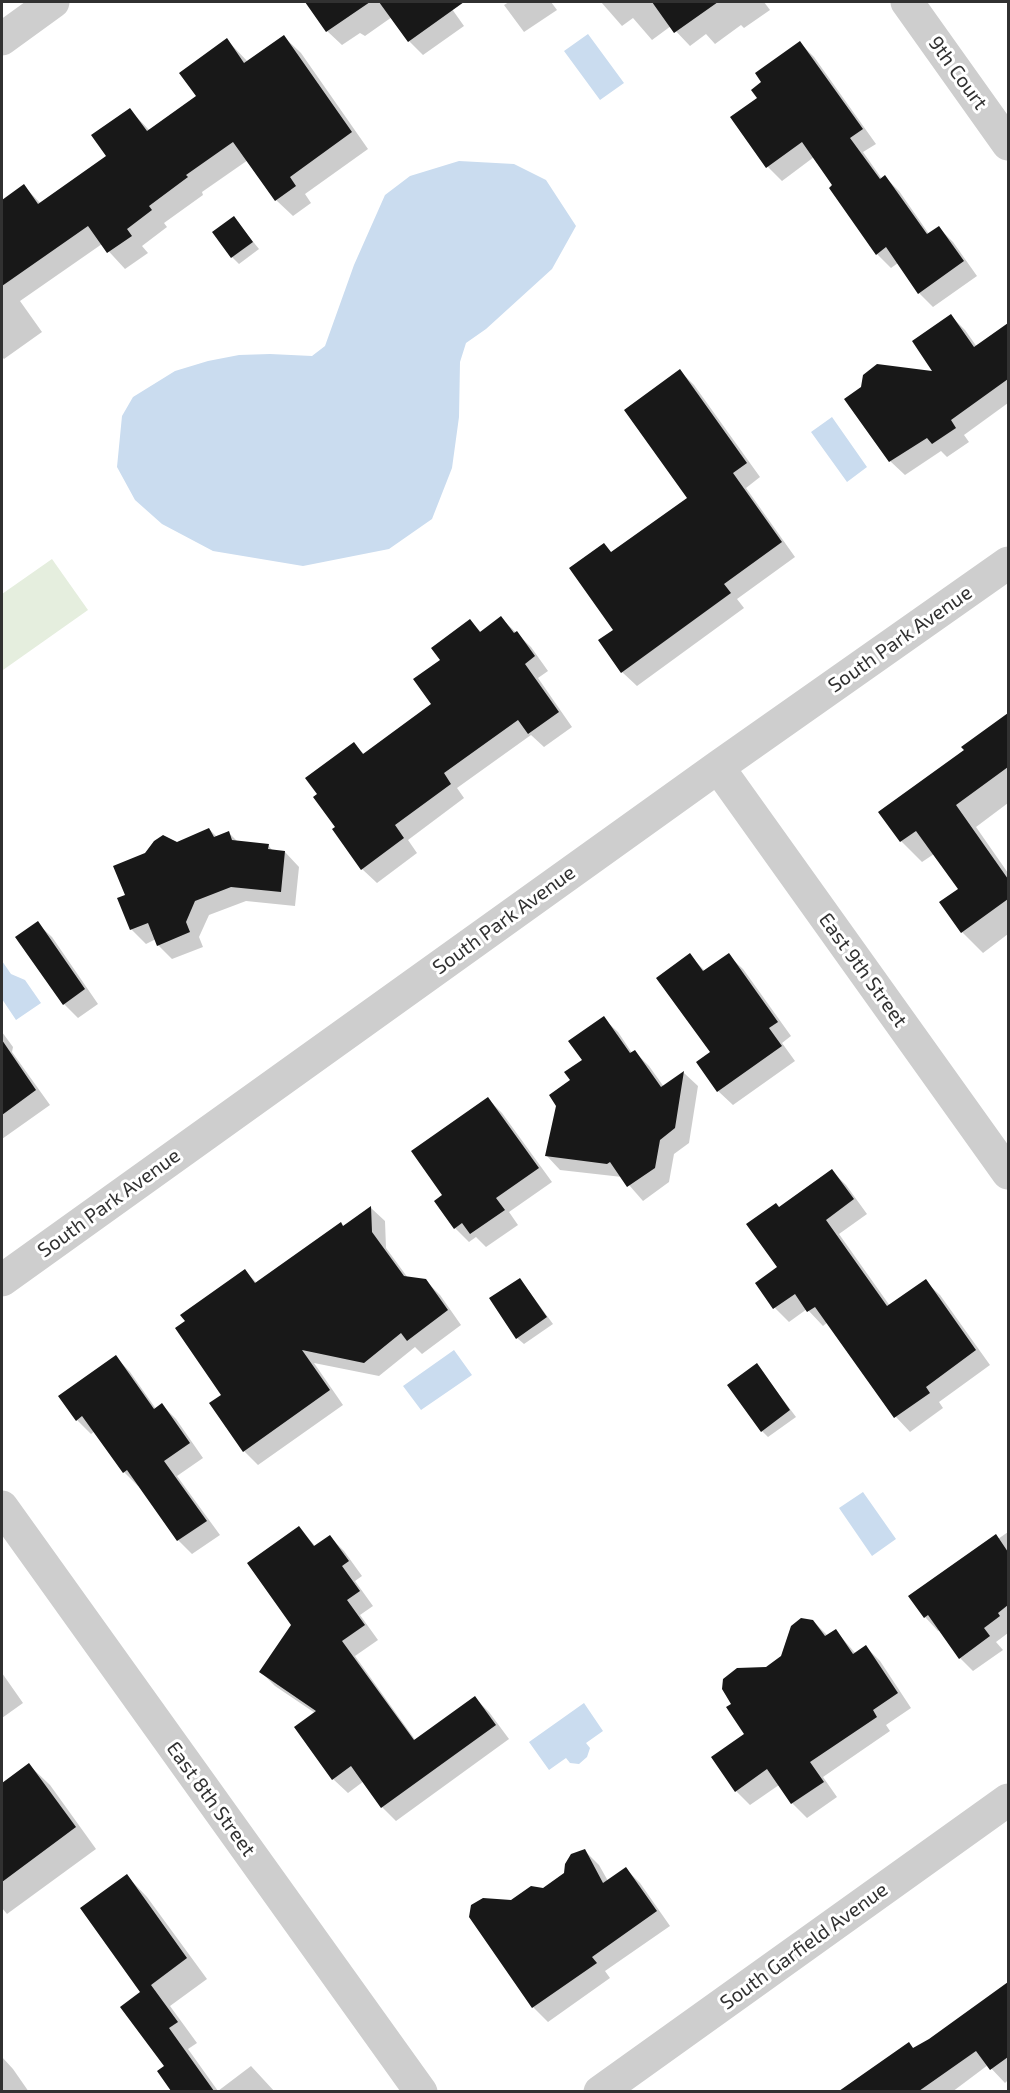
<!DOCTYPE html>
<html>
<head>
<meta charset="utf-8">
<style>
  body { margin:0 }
  #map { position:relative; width:1010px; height:2093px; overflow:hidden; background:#fff; font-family:"Exo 2",sans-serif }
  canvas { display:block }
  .frame { position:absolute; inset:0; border:3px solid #313131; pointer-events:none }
</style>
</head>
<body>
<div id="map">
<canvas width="1010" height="2093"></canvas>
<div class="frame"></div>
</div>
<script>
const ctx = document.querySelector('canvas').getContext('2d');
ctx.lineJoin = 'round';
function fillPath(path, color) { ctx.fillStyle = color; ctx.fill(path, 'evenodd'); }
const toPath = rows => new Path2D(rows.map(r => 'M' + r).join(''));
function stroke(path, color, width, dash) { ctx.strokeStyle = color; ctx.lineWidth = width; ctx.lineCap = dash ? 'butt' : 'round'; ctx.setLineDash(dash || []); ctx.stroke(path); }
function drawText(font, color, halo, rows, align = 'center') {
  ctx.font = font + ' "Exo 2",sans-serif'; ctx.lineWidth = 6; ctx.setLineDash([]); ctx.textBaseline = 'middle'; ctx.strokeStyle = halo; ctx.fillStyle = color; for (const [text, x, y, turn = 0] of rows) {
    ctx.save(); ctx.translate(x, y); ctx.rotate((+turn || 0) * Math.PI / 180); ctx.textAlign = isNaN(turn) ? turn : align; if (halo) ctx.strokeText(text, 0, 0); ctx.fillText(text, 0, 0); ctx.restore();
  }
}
fillPath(toPath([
  [52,559,88,610,3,670,2,594]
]), '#e5eede');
fillPath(toPath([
  [588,34,624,83,600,100,564,51],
  [459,161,514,164,546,180,576,226,552,269,486,329,466,343,460,362,459,417,452,468,432,519,389,549,303,566,213,551,162,524,135,500,117,467,122,416,133,397,175,371,208,361,239,355,270,354,312,356,325,346,354,265,385,195,410,176],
  [832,417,867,467,847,482,811,432],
  [2,961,11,974,25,980,41,1003,16,1020,2,999],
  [454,1350,472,1375,421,1410,403,1386],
  [863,1492,896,1539,872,1556,839,1508],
  [584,1703,603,1731,586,1743,590,1748,587,1757,579,1764,570,1763,566,1758,549,1770,529,1742]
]), '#cadcef');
fillPath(toPath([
  [307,2,447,2,464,26,423,55,409,41,392,17,365,36,360,33,342,45,327,31],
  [509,2,551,2,557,10,524,32,504,5],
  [601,2,764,2,770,10,744,28,741,25,715,44,706,34,690,46,671,26,652,40,633,18,622,26],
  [284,37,301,53,368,149,305,194,311,203,293,216,276,200,248,160,202,192,203,195,164,223,167,227,142,246,148,253,125,269,102,244,20,301,42,332,4,359,2,357,2,202,24,186,41,204,108,156,130,110,150,131,198,96,227,40,248,62],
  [800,43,814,57,876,144,863,152,882,179,885,177,899,191,929,234,939,228,953,242,977,276,933,307,919,293,898,263,891,268,877,254,814,157,782,181,768,167,759,98,763,82],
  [234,218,259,249,239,264,232,257],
  [951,316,965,330,977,347,1006,326,1008,329,1008,403,964,435,969,442,947,457,941,451,905,475,890,461,935,372],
  [680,371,694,385,760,477,746,488,795,557,737,599,744,608,637,686,622,672,600,641,615,630,612,553,689,498],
  [501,618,531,647,548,671,538,678,572,727,544,747,531,735,457,788,464,798,408,840,417,853,377,883,362,869,337,828,354,744,364,754,433,704,442,660,470,621,482,633],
  [1000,720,1008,729,1008,803,976,827,1008,873,1008,934,983,953,962,932,960,890,934,854,922,862,901,841,880,812,966,751],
  [209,829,217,837,228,832,238,842,268,845,273,851,285,852,299,867,295,906,246,901,209,915,199,937,203,947,172,959,158,945,156,939,146,944,131,929,127,896,177,843],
  [37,923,52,937,98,1004,78,1018,64,1004],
  [689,955,705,971,728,955,743,969,791,1036,782,1043,795,1061,733,1105,718,1091,698,1063,712,1053],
  [603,1018,618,1032,632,1053,635,1052,649,1066,664,1087,684,1073,698,1086,689,1143,674,1154,669,1182,643,1201,622,1177,560,1170,546,1155,572,1080,584,1060],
  [2,1032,13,1047,12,1052,50,1105,2,1139],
  [488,1099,502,1113,552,1182,509,1212,518,1225,486,1247,476,1237,469,1242,455,1228,444,1195],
  [832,1171,846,1185,867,1214,839,1234,890,1306,925,1281,940,1295,990,1365,939,1402,943,1408,910,1432,896,1417,828,1322,823,1326,807,1309,789,1322,775,1308,757,1283,780,1267,780,1209],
  [371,1208,385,1221,386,1248,408,1278,425,1280,440,1295,461,1325,422,1354,415,1347,379,1376,314,1363,343,1405,258,1465,244,1451,223,1395,245,1271,257,1283],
  [520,1279,553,1324,524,1344,517,1338],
  [116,1357,130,1372,156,1409,162,1405,176,1419,203,1458,177,1476,220,1535,192,1554,178,1540,139,1485,138,1486,124,1472,95,1431,91,1434,77,1420],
  [757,1365,796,1417,768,1437,762,1431],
  [299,1528,316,1547,330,1537,344,1551,362,1576,355,1581,373,1606,360,1615,378,1640,355,1656,416,1741,475,1698,489,1712,509,1739,396,1821,382,1807,364,1781,348,1793,333,1779,296,1727,315,1713,275,1686,261,1672,293,1625],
  [1008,1532,1008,1633,996,1642,1003,1650,973,1671,960,1658,940,1630,938,1631,925,1617,998,1539],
  [813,1621,828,1636,836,1631,856,1654,866,1647,880,1661,911,1708,886,1725,890,1731,823,1777,837,1797,807,1818,792,1803,779,1785,750,1805,736,1791,747,1735,767,1668,783,1657],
  [2,1673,23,1703,2,1718],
  [29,1765,50,1785,96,1849,7,1914,2,1908,2,1785],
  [585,1851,599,1865,608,1881,626,1869,640,1883,670,1926,605,1971,610,1978,548,2022,533,2007,470,1917,543,1890,566,1874],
  [127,1876,147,1897,207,1979,170,2006,197,2043,188,2049,218,2091,251,2066,275,2092,173,2092,159,2072,166,2066,142,1993],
  [1008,1984,1008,2080,1005,2083,988,2065,952,2092,864,2092,870,2087,909,2044,915,2050,930,2040],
  [2,2057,13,2069,29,2092,2,2092]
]), '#0003');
fillPath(toPath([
  [305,2,370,2,326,32],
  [379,2,464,2,408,42],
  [652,2,718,2,674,33],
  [284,35,352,132,290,177,296,186,275,201,233,142,186,175,188,177,149,206,152,210,127,229,132,236,107,253,88,226,2,286,2,200,24,184,38,204,106,156,91,135,130,108,147,131,196,96,179,73,227,38,244,63],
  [800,41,863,129,850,138,880,179,885,175,927,234,939,226,964,261,918,294,886,247,876,255,829,188,832,185,802,142,766,168,730,117,757,98,751,90,761,82,755,73],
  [234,216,253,242,231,258,212,232],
  [951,314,974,347,1008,323,1008,379,951,420,956,428,932,444,927,438,889,462,844,399,861,387,863,375,877,364,932,371,912,341],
  [680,369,747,463,733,473,782,542,724,584,731,593,621,673,598,640,613,630,569,568,604,543,611,552,687,498,624,410],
  [501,616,514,633,517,631,535,656,525,664,559,712,528,734,518,720,444,773,451,784,395,825,404,838,361,870,332,829,335,827,313,797,317,794,305,778,354,742,363,754,431,704,413,679,440,660,431,648,470,619,480,632],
  [1008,713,1008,767,956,805,1008,879,1008,899,961,933,939,902,958,889,916,831,900,842,878,812,964,750,961,747],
  [209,828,214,837,229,831,232,840,269,844,268,849,285,851,281,892,231,887,195,901,186,922,190,932,157,946,148,923,130,930,117,898,125,895,113,866,145,853,154,841,163,835,177,842],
  [38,921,85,989,63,1005,15,937],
  [690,953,703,971,729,953,778,1022,769,1028,782,1046,717,1092,696,1062,710,1052,656,978],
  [604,1016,630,1053,635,1050,661,1087,684,1071,675,1128,660,1140,655,1168,627,1187,610,1162,607,1164,545,1156,556,1106,549,1095,570,1080,564,1072,582,1060,568,1041],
  [2,1040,36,1090,2,1115],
  [488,1097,539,1168,496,1198,505,1210,470,1234,462,1223,454,1229,434,1201,442,1195,411,1151],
  [832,1169,854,1199,826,1220,887,1306,926,1279,976,1350,926,1387,930,1393,894,1418,815,1307,807,1312,795,1294,773,1309,755,1283,777,1267,746,1224,776,1203,779,1207],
  [371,1206,372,1232,404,1276,426,1279,448,1310,407,1341,401,1333,364,1363,302,1350,330,1390,243,1452,209,1403,221,1395,175,1328,185,1321,180,1315,245,1269,255,1283,341,1222,343,1226],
  [520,1278,547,1317,516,1339,489,1298],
  [116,1355,154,1409,162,1403,190,1443,164,1461,207,1521,177,1541,127,1470,123,1473,82,1416,76,1421,58,1396],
  [757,1363,790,1410,761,1432,727,1385],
  [299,1526,314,1546,330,1535,349,1561,342,1566,360,1591,347,1600,365,1625,342,1641,414,1740,475,1696,496,1725,381,1808,351,1766,332,1780,294,1727,316,1711,259,1672,291,1625,247,1563],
  [996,1534,1008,1552,1008,1605,998,1613,1000,1616,984,1628,990,1636,959,1659,928,1615,924,1618,908,1596],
  [801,1618,813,1620,825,1636,836,1629,853,1654,866,1645,898,1693,873,1710,877,1717,810,1762,824,1782,791,1804,767,1769,735,1792,711,1757,744,1734,726,1707,731,1704,722,1689,723,1679,737,1668,766,1667,781,1656,791,1626],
  [29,1763,76,1827,2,1882,2,1783],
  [585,1849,603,1883,626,1867,657,1911,592,1957,597,1963,532,2008,469,1917,471,1905,483,1898,511,1900,531,1886,543,1888,564,1873,565,1864,571,1854],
  [127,1874,187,1958,151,1985,178,2022,169,2028,214,2091,171,2091,157,2071,164,2066,120,2007,140,1992,80,1908],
  [1008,1982,1008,2057,990,2070,976,2051,919,2091,839,2091,909,2042,913,2048,929,2039]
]), '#181818');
stroke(toPath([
  [907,2,1008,144],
  [2,39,53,2],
  [718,767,1008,1173],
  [2,1280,718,767,1008,563],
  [2,1507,421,2092],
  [600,2092,1008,1800]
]), '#cecece', 33);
drawText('20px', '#313131', '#fff', [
  ["9th Court",958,73,54],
  ["South Park Avenue",900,639,-35],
  ["South Park Avenue",504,920,-36],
  ["East 9th Street",863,970,54],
  ["South Park Avenue",109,1203,-36],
  ["East 8th Street",211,1799,54],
  ["South Garfield Avenue",804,1946,-36]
]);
</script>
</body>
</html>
